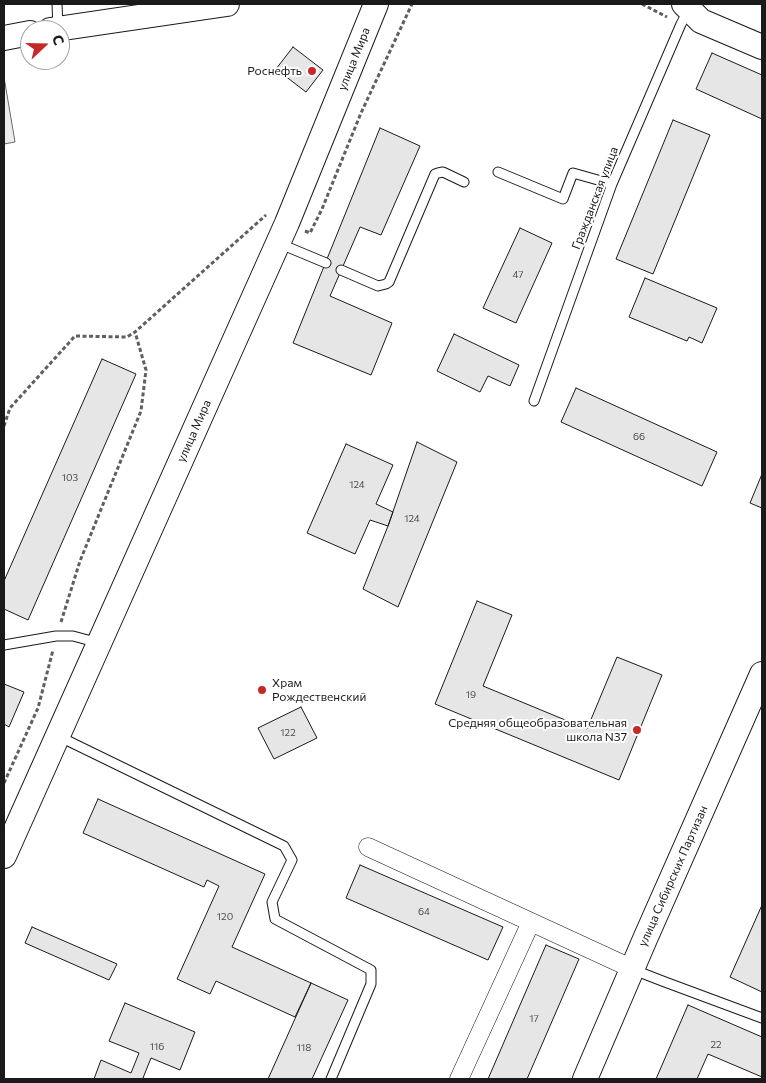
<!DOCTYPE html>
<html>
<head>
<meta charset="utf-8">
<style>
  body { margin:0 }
  #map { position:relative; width:766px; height:1083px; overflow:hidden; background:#fff; font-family:Commissioner,sans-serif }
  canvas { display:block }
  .frame { position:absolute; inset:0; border:5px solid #1a1a1a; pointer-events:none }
  .north { position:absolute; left:20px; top:20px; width:50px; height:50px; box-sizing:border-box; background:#fff; border:1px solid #a3a3a3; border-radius:50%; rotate:69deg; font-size:14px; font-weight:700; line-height:20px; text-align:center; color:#1a1a1a }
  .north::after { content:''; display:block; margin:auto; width:18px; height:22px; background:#c62828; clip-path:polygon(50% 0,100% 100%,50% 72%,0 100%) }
</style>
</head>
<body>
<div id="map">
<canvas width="766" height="1083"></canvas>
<div class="frame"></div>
<div class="north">С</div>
</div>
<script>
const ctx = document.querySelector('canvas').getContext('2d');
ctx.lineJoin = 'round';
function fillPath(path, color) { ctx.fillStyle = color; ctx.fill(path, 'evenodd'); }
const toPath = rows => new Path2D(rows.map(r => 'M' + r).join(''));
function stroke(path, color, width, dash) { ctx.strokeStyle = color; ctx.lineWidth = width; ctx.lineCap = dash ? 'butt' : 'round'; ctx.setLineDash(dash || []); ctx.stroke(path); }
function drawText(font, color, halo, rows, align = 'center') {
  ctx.font = font + ' Commissioner,sans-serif'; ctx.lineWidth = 4; ctx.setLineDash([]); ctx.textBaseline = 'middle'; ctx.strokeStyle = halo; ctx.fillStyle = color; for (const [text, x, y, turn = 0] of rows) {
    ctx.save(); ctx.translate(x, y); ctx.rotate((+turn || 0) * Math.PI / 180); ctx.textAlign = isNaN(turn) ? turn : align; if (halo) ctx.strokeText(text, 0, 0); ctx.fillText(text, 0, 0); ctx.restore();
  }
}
const parking = toPath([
  [4,77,15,142,4,144,4,77]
]);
fillPath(parking, '#ededed');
stroke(parking, '#6a6a6a', 1);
const building = toPath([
  [293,47,323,70,306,92,276,69,293,47],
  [712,53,762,75,762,119,696,89,712,53],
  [673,120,710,135,653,274,616,259,673,120],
  [380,128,420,146,381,235,360,227,330,296,392,323,371,375,293,343,380,128],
  [520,228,552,243,516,323,483,308,520,228],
  [645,278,717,308,702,343,689,337,687,341,629,317,645,278],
  [454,334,519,365,510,386,488,376,480,392,437,371,454,334],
  [102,359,136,374,28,620,4,609,4,581,102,359],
  [576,388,717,452,702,486,561,422,576,388],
  [417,442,457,462,398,607,363,589,388,526,417,442],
  [346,444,393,465,376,504,393,512,388,526,370,520,355,554,307,533,346,444],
  [762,474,762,508,750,503,762,474],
  [477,601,512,615,483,686,587,729,617,657,662,675,619,780,435,704,477,601],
  [4,684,24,692,9,727,4,724,4,684],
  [301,707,317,738,274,759,258,728,301,707],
  [98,799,265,874,232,947,311,983,295,1017,216,981,210,994,177,979,219,886,207,880,204,887,83,833,98,799],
  [360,865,503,927,488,960,346,898,360,865],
  [762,905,762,992,730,977,762,905],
  [32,927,117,964,109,980,25,943,32,927],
  [546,945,579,959,527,1079,488,1079,546,945],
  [311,983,348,1000,312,1079,268,1079,311,983],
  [125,1003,195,1032,180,1070,151,1058,143,1078,147,1079,94,1079,101,1060,131,1073,139,1053,109,1041,125,1003],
  [688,1005,762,1037,762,1077,708,1054,697,1079,656,1079,688,1005]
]);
fillPath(building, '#e6e6e6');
stroke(building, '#1a1a1a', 1);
const lane = toPath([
  [57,4,58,28],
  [498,172,563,199,573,173,612,184],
  [278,243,326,263],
  [341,270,378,286,386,284,389,282,435,174,438,173,443,172,464,182],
  [534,401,612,184,681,24,688,11],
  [4,645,56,636,73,636,99,643],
  [58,736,284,846,292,860,272,902,275,919,371,970,371,984,331,1079],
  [634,970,665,982,762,1018]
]);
const street = toPath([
  [368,847,633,969],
  [459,1079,531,922]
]);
const secondary = toPath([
  [684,4,701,21,762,47],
  [50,30,227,4],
  [4,38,30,33],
  [4,856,287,223,376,4],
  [585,1079,645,939,762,674]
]);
stroke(lane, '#1a1a1a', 11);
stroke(street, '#1a1a1a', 19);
stroke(secondary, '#1a1a1a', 26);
stroke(toPath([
  [642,4,667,17],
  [305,231,310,233,322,209,361,113,412,4],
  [4,426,10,408,75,336,127,337,135,332,266,215],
  [61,622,80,561,141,411,146,370,135,332],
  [4,783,38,708,53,650]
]), '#5f5f5f', 3, [4, 2.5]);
stroke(lane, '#fff', 9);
stroke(street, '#fff', 18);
stroke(secondary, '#fff', 24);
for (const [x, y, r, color] of [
  [312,71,5,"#c62828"],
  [262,690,5,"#c62828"],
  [637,730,5,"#c62828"]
]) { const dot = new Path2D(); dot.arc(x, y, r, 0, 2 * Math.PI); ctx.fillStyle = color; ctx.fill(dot); stroke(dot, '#fff', 2); }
drawText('10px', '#4d4d4d', null, [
  ["47",518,275],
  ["66",639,437],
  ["103",70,478],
  ["124",357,485],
  ["124",412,519],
  ["19",471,695],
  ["122",288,733],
  ["64",424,912],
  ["120",225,917],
  ["17",534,1019],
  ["22",716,1045],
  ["116",157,1047],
  ["118",304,1048]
]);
drawText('12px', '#1a1a1a', '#fff', [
  ["улица Мира",354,59,-68],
  ["Гражданская улица",595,198,-69],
  ["улица Мира",194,431,-66],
  ["улица Сибирских Партизан",673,876,-66]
]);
drawText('12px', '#1a1a1a', '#fff', [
  ["Роснефть",302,71],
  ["Храм",272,683,"left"],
  ["Рождественский",272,697,"left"],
  ["Средняя общеобразовательная",627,723],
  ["школа N37",627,737]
], 'right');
</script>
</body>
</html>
